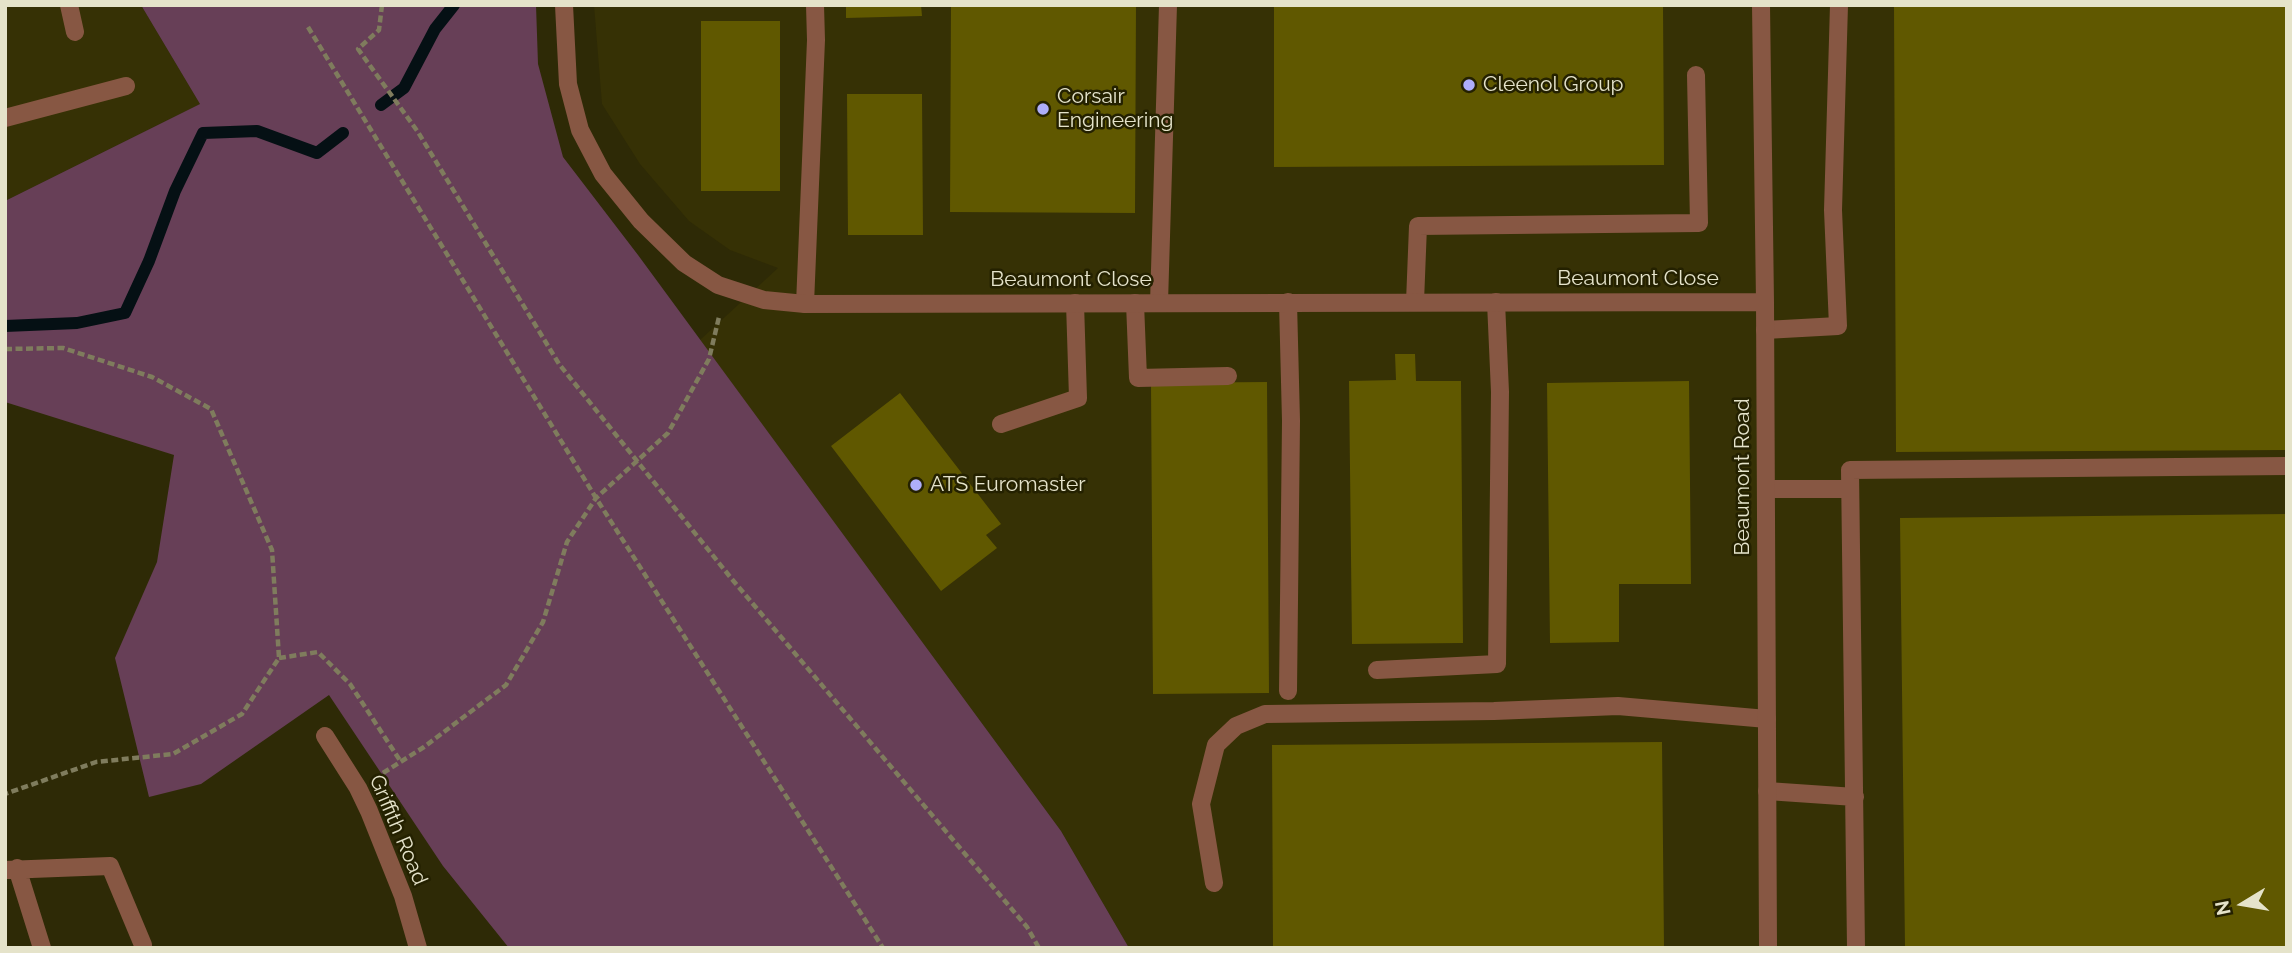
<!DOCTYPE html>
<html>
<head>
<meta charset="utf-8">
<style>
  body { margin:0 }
  #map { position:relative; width:2292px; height:953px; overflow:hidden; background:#2e2a06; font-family:Raleway,sans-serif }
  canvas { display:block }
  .frame { position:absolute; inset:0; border:7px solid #e5e3ca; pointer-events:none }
  .north { position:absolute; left:2208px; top:869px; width:70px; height:70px; -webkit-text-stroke:5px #242100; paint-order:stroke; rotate:259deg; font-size:19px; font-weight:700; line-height:28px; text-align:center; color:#e5e3ca }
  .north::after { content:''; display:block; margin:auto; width:24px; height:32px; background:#e5e3ca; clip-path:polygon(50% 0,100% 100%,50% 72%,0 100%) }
</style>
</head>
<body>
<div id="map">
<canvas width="2292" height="953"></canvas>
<div class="frame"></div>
<div class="north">N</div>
</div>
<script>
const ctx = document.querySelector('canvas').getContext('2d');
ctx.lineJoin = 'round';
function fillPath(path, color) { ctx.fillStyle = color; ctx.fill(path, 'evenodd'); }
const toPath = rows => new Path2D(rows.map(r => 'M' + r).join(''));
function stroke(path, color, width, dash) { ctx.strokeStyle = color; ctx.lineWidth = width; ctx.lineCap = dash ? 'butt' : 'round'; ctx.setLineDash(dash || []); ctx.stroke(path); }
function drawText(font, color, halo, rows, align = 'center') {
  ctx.font = font + ' Raleway,sans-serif'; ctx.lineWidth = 5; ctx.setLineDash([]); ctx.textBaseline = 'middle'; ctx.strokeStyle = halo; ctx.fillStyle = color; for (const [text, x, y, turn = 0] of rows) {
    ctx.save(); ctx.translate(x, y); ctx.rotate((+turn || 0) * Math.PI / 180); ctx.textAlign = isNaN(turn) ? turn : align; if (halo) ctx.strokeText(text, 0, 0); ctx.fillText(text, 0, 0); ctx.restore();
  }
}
fillPath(toPath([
  [5,5,141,5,200,104,5,201],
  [594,5,2287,5,2287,948,1129,948,1061,831,700,340,778,268,730,250,689,221,640,164,602,104]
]), '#363105');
fillPath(toPath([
  [141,5,536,5,538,64,563,157,638,255,1061,831,1129,948,509,948,443,866,329,695,201,784,149,797,115,658,157,562,174,455,5,402,5,201,200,104]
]), '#673f57');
stroke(toPath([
  [381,105,404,88,435,29,454,5],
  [5,326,77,323,125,313,149,261,175,191,203,133,257,131,317,153,343,133]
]), '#051014', 12);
fillPath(toPath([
  [846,5,921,5,922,16,846,18],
  [951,5,1136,5,1135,213,950,212],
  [1274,5,1663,5,1664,165,1274,167],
  [1894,5,2287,5,2287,450,1896,452],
  [701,21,780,21,780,191,701,191],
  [847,94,922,94,923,235,848,235],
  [1395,354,1415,354,1416,381,1461,381,1463,643,1352,644,1349,381,1396,380],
  [1689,381,1691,584,1619,584,1619,642,1550,643,1547,383],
  [1267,382,1269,693,1153,694,1151,383],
  [900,393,1001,524,986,535,997,548,941,591,831,446],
  [2287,514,2287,948,1905,948,1900,518],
  [1662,742,1664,948,1273,948,1272,745]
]), '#605800');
stroke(toPath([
  [382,5,379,30,358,49,418,132,559,364,731,578,1027,927,1039,948],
  [308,27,596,498,883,948],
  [5,349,63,348,152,377,211,409,272,550,279,658,242,714,173,754,96,762,5,794],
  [279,658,318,652,350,684,401,762],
  [383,773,424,747,506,685,543,622,567,542,596,498,668,433,709,359,719,317]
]), '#7f7c5d', 4.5, [7, 3.5]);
stroke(toPath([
  [69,5,75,32],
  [5,118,126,86],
  [1415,302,1418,226,1699,223,1696,75],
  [1135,303,1138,378,1228,376],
  [1159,303,1168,5],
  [805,304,816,40,815,5],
  [1765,330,1838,326,1833,210,1839,5],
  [1001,424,1078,398,1075,303],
  [1766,489,1850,489],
  [1377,670,1497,664,1500,392,1496,302],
  [1288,691,1291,421,1288,302],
  [1767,791,1855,797],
  [1214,883,1201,804,1216,745,1236,726,1265,714,1494,711,1618,706,1767,719],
  [1856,948,1850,470,2287,466]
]), '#875743', 18);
stroke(toPath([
  [564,5,568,84,580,130,603,174,641,221,684,263,718,285,764,300,805,304,1765,302],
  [1761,5,1765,302,1768,948],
  [325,736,358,788,369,811,403,896,418,948],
  [17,868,42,948],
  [5,870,110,866,143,945]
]), '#875743', 18);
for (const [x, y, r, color] of [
  [1469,85,7,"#aeaefa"],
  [1043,109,7,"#aeaefa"],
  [916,485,7,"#aeaefa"]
]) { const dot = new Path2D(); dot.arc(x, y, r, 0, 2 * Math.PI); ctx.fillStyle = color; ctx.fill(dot); stroke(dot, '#242100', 2.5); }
drawText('21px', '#e5e3ca', '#242100', [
  ["Cleenol Group",1483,85],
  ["Corsair",1057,97],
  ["Engineering",1057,121],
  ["ATS Euromaster",930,485]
], 'left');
drawText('21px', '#e5e3ca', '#242100', [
  ["Beaumont Close",1638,279],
  ["Beaumont Close",1071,280],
  ["Beaumont Road",1743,477,-90],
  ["Griffith Road",398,830,67]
]);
</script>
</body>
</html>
